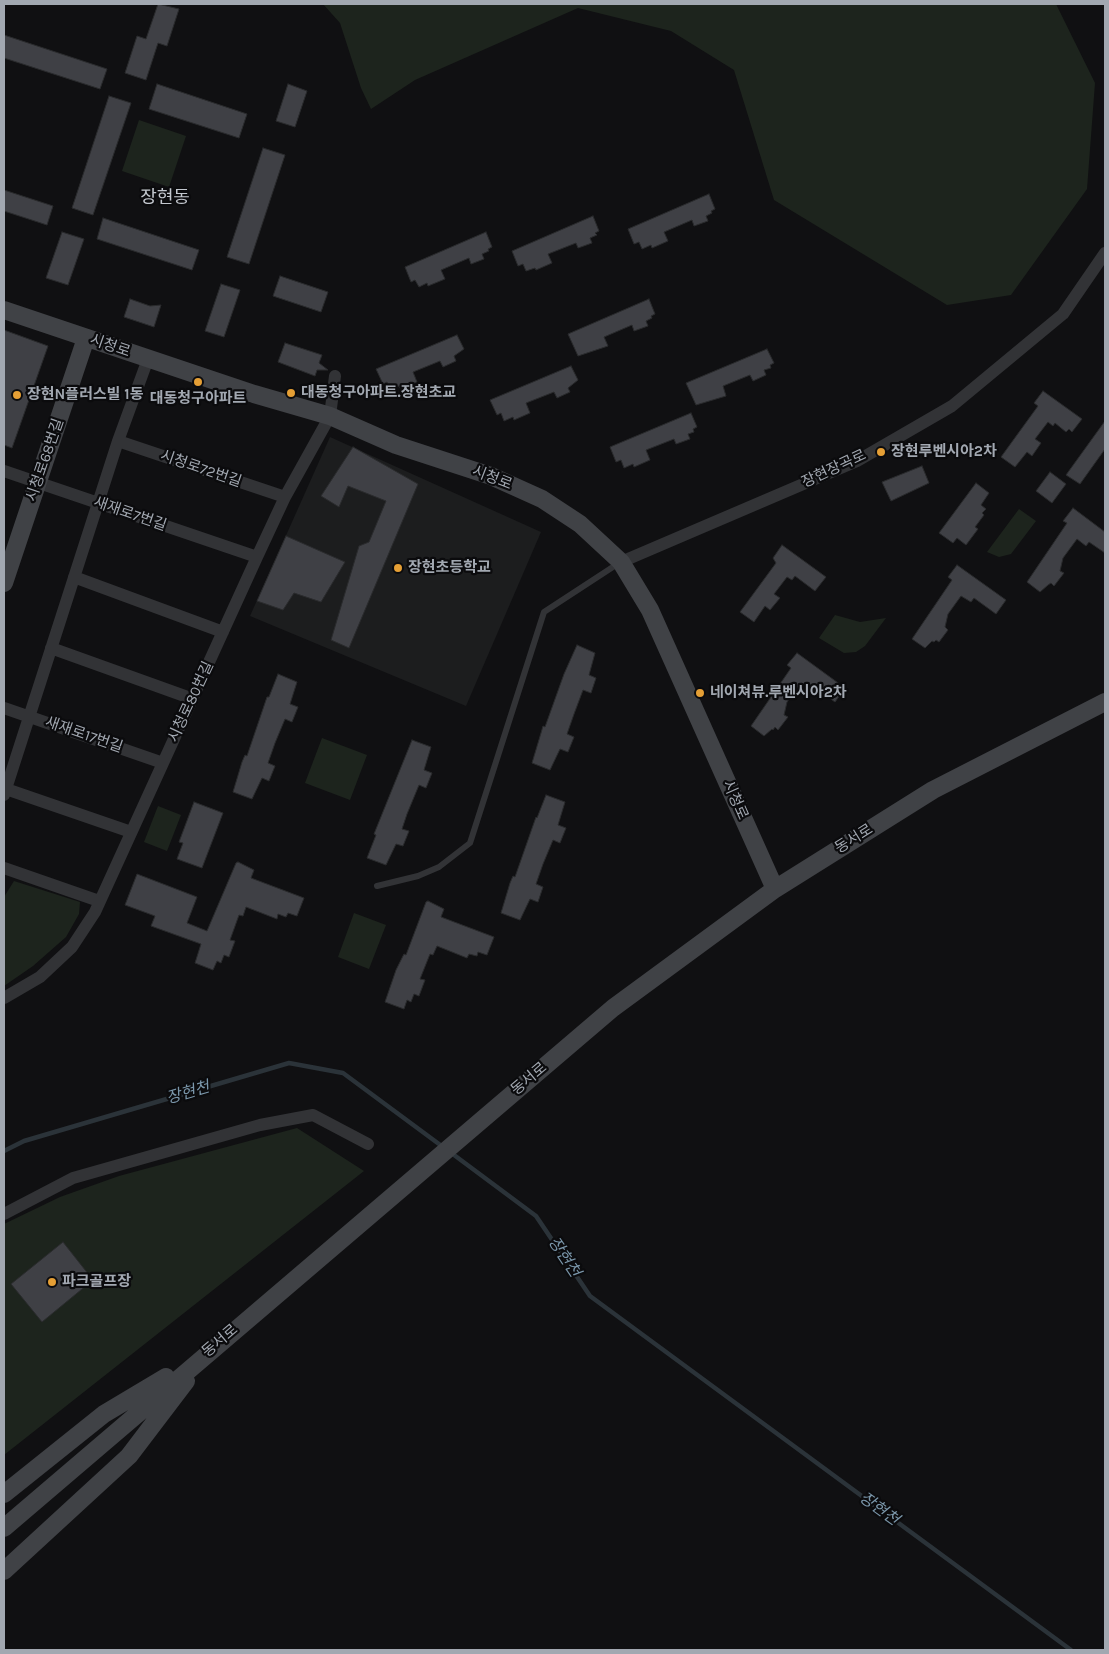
<!DOCTYPE html>
<html>
<head>
<meta charset="utf-8">
<style>
  body { margin:0 }
  #map { position:relative; width:1109px; height:1654px; overflow:hidden; background:#101012; font-family:Karla,sans-serif }
  canvas { display:block }
  .frame { position:absolute; inset:0; border:5px solid #a2a8b1; pointer-events:none }
</style>
</head>
<body>
<div id="map">
<canvas width="1109" height="1654"></canvas>
<div class="frame"></div>
</div>
<script>
const ctx = document.querySelector('canvas').getContext('2d');
ctx.lineJoin = 'round';
function fillPath(path, color) { ctx.fillStyle = color; ctx.fill(path, 'evenodd'); }
const toPath = rows => new Path2D(rows.map(r => 'M' + r).join(''));
function stroke(path, color, width, dash) { ctx.strokeStyle = color; ctx.lineWidth = width; ctx.lineCap = dash ? 'butt' : 'round'; ctx.setLineDash(dash || []); ctx.stroke(path); }
function drawText(font, color, halo, rows, align = 'center') {
  ctx.font = font + ' Karla,"Noto Sans KR",sans-serif'; ctx.lineWidth = 4.5; ctx.setLineDash([]); ctx.textBaseline = 'middle'; ctx.strokeStyle = halo; ctx.fillStyle = color; for (const [text, x, y, turn = 0] of rows) {
    ctx.save(); ctx.translate(x, y); ctx.rotate((+turn || 0) * Math.PI / 180); ctx.textAlign = isNaN(turn) ? turn : align; if (halo) ctx.strokeText(text, 0, 0); ctx.fillText(text, 0, 0); ctx.restore();
  }
}
fillPath(toPath([
  [330,437,541,532,466,706,250,616]
]), '#1c1d1e');
fillPath(toPath([
  [323,4,1056,4,1095,83,1087,189,1011,295,947,305,774,200,734,70,671,31,578,8,415,80,371,109,361,88,340,23],
  [139,120,186,136,169,187,122,171],
  [1019,509,1036,521,1011,554,999,557,987,552],
  [835,615,860,622,886,618,865,646,856,652,844,653,819,638],
  [322,738,367,755,350,800,305,783],
  [158,806,181,815,167,851,144,842],
  [14,881,80,902,79,914,66,937,33,966,4,986,4,897],
  [354,913,386,925,369,969,338,957],
  [297,1128,364,1171,4,1455,4,1224,60,1197,119,1176]
]), '#1d241d');
stroke(toPath([
  [4,1151,24,1141,289,1063,343,1073,443,1147],
  [450,1152,536,1216,590,1296,1071,1650]
]), '#2b3339', 4.5);
const building = toPath([
  [158,4,179,9,167,46,158,43,146,80,125,73,137,36,146,39,158,4],
  [4,35,107,69,100,89,4,58,4,35],
  [157,84,247,114,239,138,149,109,157,84],
  [288,84,307,91,295,127,276,121,288,84],
  [109,96,131,103,93,215,72,208,109,96],
  [263,148,285,155,249,264,227,257,263,148],
  [4,190,53,206,47,225,4,211,4,190],
  [709,194,715,209,711,211,712,213,706,216,708,221,694,226,692,220,664,232,668,241,652,248,651,245,642,249,639,242,634,244,628,229,709,194],
  [593,216,599,231,595,233,597,235,590,238,592,243,578,248,576,243,548,254,552,263,536,270,535,268,526,271,523,264,518,266,512,251,593,216],
  [103,218,199,250,192,270,97,239,103,218],
  [62,232,84,239,68,285,46,278,62,232],
  [486,232,492,247,488,249,489,251,482,254,484,259,471,264,469,258,441,270,445,279,428,286,427,283,419,287,415,280,411,282,405,267,486,232],
  [280,276,328,292,321,312,273,296,280,276],
  [221,284,240,290,224,337,205,331,221,284],
  [130,299,150,306,161,305,154,327,124,317,130,299],
  [649,299,655,314,651,316,652,318,646,321,648,326,634,331,632,325,604,337,608,346,578,356,568,334,649,299],
  [4,330,48,346,12,448,4,445,4,330],
  [457,335,464,349,454,356,456,361,443,367,440,361,413,372,417,382,400,388,399,386,390,390,387,382,383,384,376,369,457,335],
  [285,343,322,355,319,363,328,370,317,370,315,376,278,362,285,343],
  [767,349,774,363,770,365,771,368,764,370,766,375,753,381,750,375,723,386,726,396,696,405,686,383,767,349],
  [571,366,578,380,568,388,570,392,557,398,554,392,526,403,530,413,514,420,513,417,504,421,501,413,497,415,490,400,571,366],
  [1043,391,1082,419,1072,432,1069,429,1066,432,1055,423,1053,426,1048,422,1035,439,1041,443,1032,456,1027,452,1015,467,1001,457,1038,406,1034,403,1043,391],
  [691,413,697,427,693,429,694,432,688,434,690,439,676,444,674,439,646,450,650,460,634,467,633,464,624,468,621,460,616,462,610,447,691,413],
  [1105,421,1105,449,1080,484,1066,475,1105,421],
  [353,447,418,484,349,648,331,640,359,546,369,542,386,501,348,486,339,507,321,496,353,447],
  [922,466,929,483,891,501,882,482,922,466],
  [1050,472,1066,484,1052,503,1036,491,1050,472],
  [976,483,989,493,981,505,986,509,982,513,984,515,975,527,978,529,966,545,957,538,953,543,939,533,976,483],
  [1073,508,1105,532,1105,553,1089,542,1086,546,1077,539,1063,558,1060,571,1064,573,1054,586,1051,583,1048,585,1040,592,1027,582,1067,523,1063,521,1073,508],
  [286,536,345,562,321,602,294,593,283,610,257,601,286,536],
  [782,545,826,577,815,591,795,576,792,580,787,577,774,594,780,598,770,610,765,606,754,622,740,612,776,563,773,558,782,545],
  [957,565,1006,600,996,614,974,598,971,602,961,596,948,614,945,627,948,630,939,642,936,640,934,642,932,641,925,648,912,639,952,580,948,577,957,565],
  [577,645,595,653,589,675,596,678,591,693,583,690,574,714,567,734,574,737,568,752,560,749,550,770,532,763,541,733,543,726,545,727,564,674,577,645],
  [797,653,845,688,835,702,813,686,810,690,801,683,787,702,784,715,788,717,778,730,775,727,773,730,772,729,764,736,751,726,791,668,787,665,797,653],
  [278,674,297,682,290,704,298,707,292,722,285,719,275,743,268,763,275,766,269,781,262,778,252,799,233,792,242,762,245,755,247,756,267,697,269,697,278,674],
  [412,740,431,747,424,770,432,773,426,788,419,785,407,814,402,829,409,831,403,846,396,844,386,865,367,858,376,835,374,834,412,740],
  [546,795,565,802,558,825,566,828,560,843,553,840,543,864,536,884,543,887,538,902,530,899,520,920,501,913,510,883,513,876,515,877,536,817,537,818,546,795],
  [194,802,223,813,202,868,177,859,183,843,179,842,194,802],
  [238,862,254,870,251,878,304,898,297,916,288,913,286,917,278,914,277,919,246,907,243,916,239,915,230,940,235,941,229,957,224,955,221,963,217,961,213,970,195,963,201,944,151,926,155,916,125,905,137,874,197,897,187,923,207,931,236,863,238,862],
  [428,901,444,909,441,917,494,937,487,955,478,952,477,956,469,954,467,958,437,946,433,955,430,954,420,979,425,980,419,996,414,994,411,1002,407,1000,404,1009,385,1002,396,970,404,954,406,955,426,902,428,901],
  [63,1242,93,1280,42,1322,11,1284,63,1242]
]);
fillPath(building, '#3f4045');
stroke(building, '#2a2b2d', 1);
stroke(toPath([
  [377,886,418,876,439,867,470,843,544,612,619,563]
]), '#323336', 6);
stroke(toPath([
  [118,441,285,497],
  [4,471,257,557],
  [621,562,857,461,952,406,1063,314,1105,253],
  [74,577,223,632],
  [51,648,193,699],
  [4,708,163,763],
  [6,789,131,832],
  [4,795,118,441,148,359],
  [4,868,99,901],
  [4,998,40,977,72,947,95,912,257,557,285,497,330,416,335,376],
  [4,1214,73,1178,260,1125,313,1115,368,1144]
]), '#323336', 12);
stroke(toPath([
  [4,310,254,394,330,416,396,445,491,476,542,499,580,524,621,562,650,610,775,889],
  [4,583,86,338],
  [4,1494,104,1414,166,1377],
  [4,1528,613,1008,775,889,933,790,1105,702],
  [4,1571,129,1456,186,1381]
]), '#404246', 18);
for (const [x, y, r, color] of [
  [198,382,5,"#e59f35"],
  [291,393,5,"#e59f35"],
  [17,395,5,"#e59f35"],
  [881,452,5,"#e59f35"],
  [398,568,5,"#e59f35"],
  [700,693,5,"#e59f35"],
  [52,1282,5,"#e59f35"]
]) { const dot = new Path2D(); dot.arc(x, y, r, 0, 2 * Math.PI); ctx.fillStyle = color; ctx.fill(dot); stroke(dot, '#0b0b0d', 2); }
drawText('15px', '#a2a8b1', '#0b0b0d', [
  ["시청로",110,346,19],
  ["시청로68번길",45,460,-71],
  ["시청로72번길",201,469,19],
  ["장현장곡로",834,469,-25],
  ["시청로",492,478,21],
  ["새재로7번길",130,514,19],
  ["시청로80번길",191,702,-65],
  ["새재로17번길",84,735,19],
  ["시청로",735,800,66],
  ["동서로",854,839,-32],
  ["동서로",529,1079,-40],
  ["동서로",220,1341,-40]
]);
drawText('bold 15px', '#a2a8b1', '#0b0b0d', [
  ["대동청구아파트.장현초교",301,393],
  ["장현N플러스빌 1동",27,395],
  ["대동청구아파트",198,399,"center"],
  ["장현루벤시아2차",891,452],
  ["장현초등학교",408,568],
  ["네이쳐뷰.루벤시아2차",710,693],
  ["파크골프장",62,1282]
], 'left');
drawText('italic 16px', '#7b97ab', '#0b0b0d', [
  ["장현천",188,1093,-16],
  ["장현천",564,1257,56],
  ["장현천",879,1509,36]
]);
drawText('18px', '#c3c7ce', '#0b0b0d', [
  ["장현동",165,198]
]);
</script>
</body>
</html>
